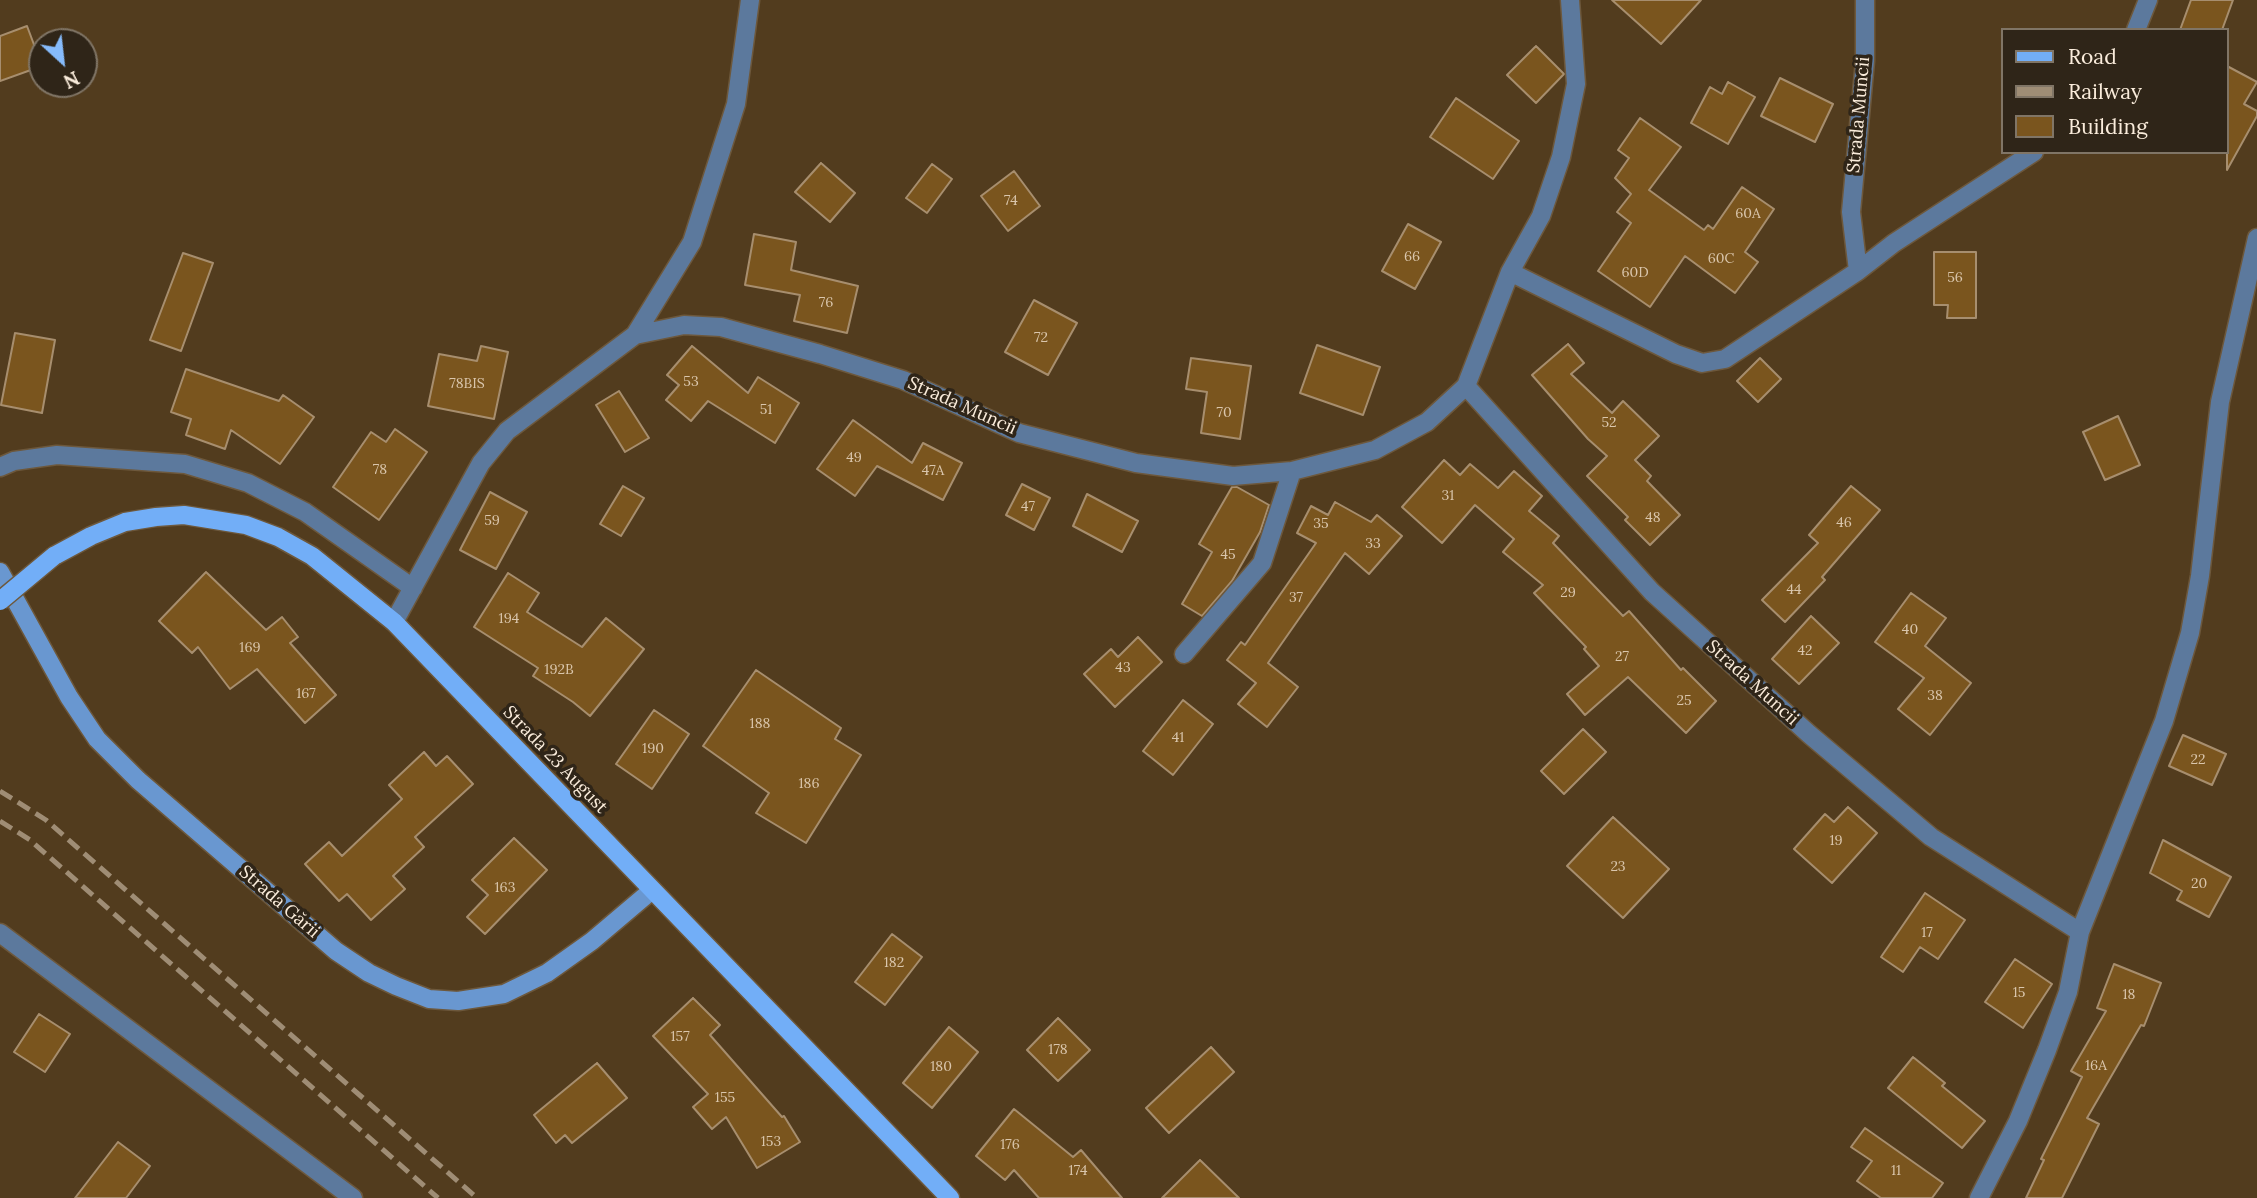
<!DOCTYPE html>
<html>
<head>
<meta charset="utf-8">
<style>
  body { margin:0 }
  #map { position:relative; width:2257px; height:1198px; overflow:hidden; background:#523c1e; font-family:Lora,serif }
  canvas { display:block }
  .legend { position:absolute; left:2001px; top:28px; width:228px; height:126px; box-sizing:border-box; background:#2f2518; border:2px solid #807566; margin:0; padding:9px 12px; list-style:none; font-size:21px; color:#faecdb }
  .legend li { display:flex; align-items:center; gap:14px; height:35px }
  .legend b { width:35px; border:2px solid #807566 }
  .north { position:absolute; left:28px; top:28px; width:70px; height:70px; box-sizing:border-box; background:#2f2518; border:2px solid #807566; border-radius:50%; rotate:153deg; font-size:19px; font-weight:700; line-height:28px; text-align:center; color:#faecdb }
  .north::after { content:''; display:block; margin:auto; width:24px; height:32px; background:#86bbfb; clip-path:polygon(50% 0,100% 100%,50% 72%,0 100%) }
</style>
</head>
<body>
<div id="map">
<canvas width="2257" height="1198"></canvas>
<ul class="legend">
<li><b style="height:9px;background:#72aef7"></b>Road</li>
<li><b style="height:9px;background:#9f8d75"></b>Railway</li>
<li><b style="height:19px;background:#7a551e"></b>Building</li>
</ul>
<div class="north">N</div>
</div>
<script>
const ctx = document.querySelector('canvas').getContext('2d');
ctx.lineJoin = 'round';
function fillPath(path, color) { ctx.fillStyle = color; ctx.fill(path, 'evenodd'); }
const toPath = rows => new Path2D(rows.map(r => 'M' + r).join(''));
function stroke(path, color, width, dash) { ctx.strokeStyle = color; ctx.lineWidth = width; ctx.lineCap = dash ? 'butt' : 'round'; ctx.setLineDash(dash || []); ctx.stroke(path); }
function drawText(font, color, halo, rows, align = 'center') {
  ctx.font = font + ' Lora,serif'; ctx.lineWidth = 7; ctx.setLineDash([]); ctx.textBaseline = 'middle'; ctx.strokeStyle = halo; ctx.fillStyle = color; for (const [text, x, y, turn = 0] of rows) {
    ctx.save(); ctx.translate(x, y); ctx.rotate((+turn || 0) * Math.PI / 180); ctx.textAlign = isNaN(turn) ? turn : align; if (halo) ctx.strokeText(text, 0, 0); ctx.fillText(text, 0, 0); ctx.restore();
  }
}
const building = toPath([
  [1612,0,1701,0,1661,44,1612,0],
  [2191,0,2233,0,2222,30,2180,30,2191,0],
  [27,26,42,66,0,81,0,36,27,26],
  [1536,46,1564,74,1536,103,1507,75,1536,46],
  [2227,66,2257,82,2244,104,2257,111,2257,116,2227,170,2227,66],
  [1780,78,1833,104,1815,142,1761,116,1780,78],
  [1728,82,1755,97,1728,144,1691,123,1710,87,1722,94,1728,82],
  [1456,98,1519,141,1493,179,1430,137,1456,98],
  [1640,118,1681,147,1649,190,1704,230,1708,225,1713,229,1742,187,1774,209,1745,252,1758,262,1735,293,1685,256,1650,307,1598,271,1631,223,1617,212,1631,194,1615,178,1629,158,1618,150,1640,118],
  [821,163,855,193,830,222,795,192,821,163],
  [932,164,952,179,927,213,906,198,932,164],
  [1014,171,1040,206,1008,231,981,196,1014,171],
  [1408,224,1441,242,1415,289,1382,271,1408,224],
  [754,234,796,242,791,270,858,286,847,333,794,321,800,295,745,285,754,234],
  [1934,252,1976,252,1976,318,1947,318,1948,305,1934,305,1934,252],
  [183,253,213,263,181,351,150,340,183,253],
  [1034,300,1077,323,1048,375,1005,352,1034,300],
  [15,333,55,340,42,413,1,405,15,333],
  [1568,344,1584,363,1571,374,1612,413,1623,401,1659,436,1635,460,1651,476,1647,481,1680,515,1650,545,1625,520,1628,517,1587,476,1607,456,1588,439,1532,375,1568,344],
  [1317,345,1380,367,1363,415,1300,393,1317,345],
  [481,346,508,352,494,419,428,406,439,354,477,361,481,346],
  [692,346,748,393,758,377,799,403,775,443,708,401,691,421,666,400,679,385,667,375,692,346],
  [1191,358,1251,366,1240,439,1201,433,1207,392,1186,389,1191,358],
  [1760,358,1781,379,1758,402,1737,381,1760,358],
  [186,369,279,401,283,395,314,417,280,464,231,430,225,449,186,435,191,419,171,412,186,369],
  [619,391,649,438,625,452,596,405,619,391],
  [2118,416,2140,465,2105,480,2083,432,2118,416],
  [853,420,912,463,923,443,962,463,943,500,877,466,855,496,817,469,853,420],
  [395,429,427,452,379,520,333,487,371,432,386,442,395,429],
  [1444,460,1460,475,1470,464,1498,488,1514,471,1542,496,1529,511,1559,536,1553,543,1623,616,1629,611,1681,670,1683,668,1716,701,1686,733,1628,677,1585,715,1567,694,1599,666,1584,649,1586,647,1534,593,1543,585,1503,552,1514,539,1475,505,1442,543,1402,507,1444,460],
  [1022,484,1050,498,1034,530,1006,515,1022,484],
  [623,486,644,498,621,536,600,524,623,486],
  [1851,486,1880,510,1822,577,1825,580,1785,622,1762,600,1818,543,1809,535,1851,486],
  [1232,487,1237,487,1269,505,1260,532,1232,581,1202,616,1182,604,1212,552,1199,544,1232,487],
  [490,492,527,512,496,569,460,550,490,492],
  [1087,494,1138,521,1122,552,1073,526,1087,494],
  [1335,502,1371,522,1377,515,1402,536,1369,574,1345,553,1268,663,1298,687,1267,727,1238,704,1256,683,1227,660,1241,642,1245,645,1316,543,1297,533,1311,506,1328,515,1335,502],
  [206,572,266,630,282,617,298,637,290,643,336,695,305,723,257,669,230,689,198,647,192,653,159,621,206,572],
  [508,573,539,593,527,612,582,647,606,618,644,649,590,716,573,702,533,676,538,668,474,627,508,573],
  [1911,593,1946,618,1925,646,1971,683,1930,735,1898,709,1924,678,1875,642,1911,593],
  [1811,616,1839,643,1799,684,1772,659,1811,616],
  [1138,637,1162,662,1115,707,1084,674,1111,649,1118,657,1138,637],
  [756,670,841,728,835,739,861,755,806,843,756,813,769,793,703,746,756,670],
  [1183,700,1213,724,1173,775,1143,751,1183,700],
  [654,710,689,734,652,789,616,764,654,710],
  [1583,729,1606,752,1564,794,1541,771,1583,729],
  [2183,735,2226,754,2212,785,2169,766,2183,735],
  [424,752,436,766,447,756,473,784,415,837,424,847,393,876,405,889,371,920,347,894,339,901,305,864,329,842,342,856,402,799,389,785,424,752],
  [1848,807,1877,833,1832,883,1794,849,1825,814,1834,822,1848,807],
  [1613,817,1669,869,1623,918,1567,866,1613,817],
  [514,838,547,870,485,934,467,917,488,895,472,880,514,838],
  [2163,840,2231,877,2209,917,2177,900,2182,891,2150,873,2163,840],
  [1925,893,1965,920,1938,959,1920,947,1903,972,1881,957,1925,893],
  [892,934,922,957,885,1005,855,982,892,934],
  [2015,959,2052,984,2023,1028,1985,1002,2015,959],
  [2114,964,2161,983,2144,1026,2141,1025,2087,1118,2099,1124,2062,1198,2026,1198,2044,1160,2041,1159,2082,1077,2071,1071,2106,1011,2097,1008,2114,964],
  [693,998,720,1025,710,1035,782,1117,784,1116,800,1142,757,1168,726,1117,712,1129,693,1107,708,1094,653,1036,693,998],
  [39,1014,70,1034,45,1072,14,1052,39,1014],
  [1058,1018,1090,1050,1058,1081,1027,1050,1058,1018],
  [949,1027,978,1052,932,1108,903,1083,949,1027],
  [1211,1047,1234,1072,1169,1133,1146,1108,1211,1047],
  [1913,1057,1945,1083,1942,1086,1985,1121,1962,1148,1888,1088,1913,1057],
  [597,1063,627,1098,572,1143,565,1135,556,1143,534,1115,597,1063],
  [1014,1109,1073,1157,1081,1150,1122,1198,1039,1198,1014,1170,1005,1180,976,1156,1014,1109],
  [1865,1128,1943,1183,1932,1198,1881,1198,1857,1181,1872,1161,1851,1147,1865,1128],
  [118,1142,150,1166,126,1198,75,1198,118,1142],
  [1200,1160,1239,1198,1162,1198,1200,1160]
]);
fillPath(building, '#7a551e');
stroke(building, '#a78e6e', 2);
const street = toPath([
  [2136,30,2148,0],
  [1858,271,1851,212,1865,61,1865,0],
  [1510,272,1676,354,1702,363,1725,359,1858,271,1894,243,2034,152],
  [635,335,692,242,736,104,750,0],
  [1466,386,1652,592,1809,734,1931,837,2080,932],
  [0,467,14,461,57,455,185,464,248,483,305,512,413,588],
  [394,622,481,463,507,431,635,335,684,325,721,327,820,354,903,380,1019,433,1136,463,1233,476,1292,471,1375,450,1427,422,1466,386,1510,272,1541,216,1561,157,1576,84,1570,0],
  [1184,654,1262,563,1292,471],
  [0,933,353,1198],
  [1979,1198,2018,1121,2047,1050,2068,992,2080,932,2164,721,2190,633,2200,576,2220,402,2257,238]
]);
const secondary = toPath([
  [0,572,69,697,97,739,138,780,336,951,369,973,396,986,429,999,458,1001,504,994,547,973,592,941,651,891]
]);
const primary = toPath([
  [54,556,91,536,125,522,156,517,184,515,246,525,278,537,312,556,394,622,950,1198]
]);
stroke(street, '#6d583c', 21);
stroke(secondary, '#6d583c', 21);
stroke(primary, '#6d583c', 21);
stroke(street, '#5c799d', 18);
stroke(secondary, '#6997d0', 18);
stroke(primary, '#72aef7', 18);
stroke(toPath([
  [0,791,46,820,477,1198],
  [0,821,30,840,438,1198]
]), '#9f8d75', 5, [14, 7]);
const primaryBridge = toPath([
  [0,601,54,556]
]);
stroke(primaryBridge, '#6d583c', 21, []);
stroke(primaryBridge, '#72aef7', 18);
drawText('14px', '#dac6ac', null, [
  ["74",1011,201],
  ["60A",1748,214],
  ["66",1412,257],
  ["60C",1721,259],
  ["60D",1635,273],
  ["56",1955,278],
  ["76",826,303],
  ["72",1041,338],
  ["53",691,382],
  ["78BIS",467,384],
  ["51",766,410],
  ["70",1224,413],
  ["52",1609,423],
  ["49",854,458],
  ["78",380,470],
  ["47A",933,471],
  ["31",1448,496],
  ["47",1028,507],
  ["48",1653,518],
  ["59",492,521],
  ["46",1844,523],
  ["35",1321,524],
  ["33",1373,544],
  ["45",1228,555],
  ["44",1794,590],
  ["29",1568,593],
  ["37",1296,598],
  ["194",509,619],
  ["40",1910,630],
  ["169",250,648],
  ["42",1805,651],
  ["27",1622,657],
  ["43",1123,668],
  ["192B",559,670],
  ["167",306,694],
  ["38",1935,696],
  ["25",1684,701],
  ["188",760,724],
  ["41",1178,738],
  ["190",653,749],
  ["22",2198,760],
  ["186",809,784],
  ["19",1836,841],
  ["23",1618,867],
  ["20",2199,884],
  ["163",505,888],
  ["17",1927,933],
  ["182",894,963],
  ["15",2019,993],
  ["18",2129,995],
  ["157",680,1037],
  ["178",1058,1050],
  ["16A",2096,1066],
  ["180",941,1067],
  ["155",725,1098],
  ["153",771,1142],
  ["176",1010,1145],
  ["174",1078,1171],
  ["11",1896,1171]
]);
drawText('18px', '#faecdb', '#2f2518', [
  ["Strada Muncii",1859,115,-85],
  ["Strada Muncii",962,406,24],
  ["Strada Muncii",1752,683,42],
  ["Strada 23 August",555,760,46],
  ["Strada Gării",279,902,41]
]);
</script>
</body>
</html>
